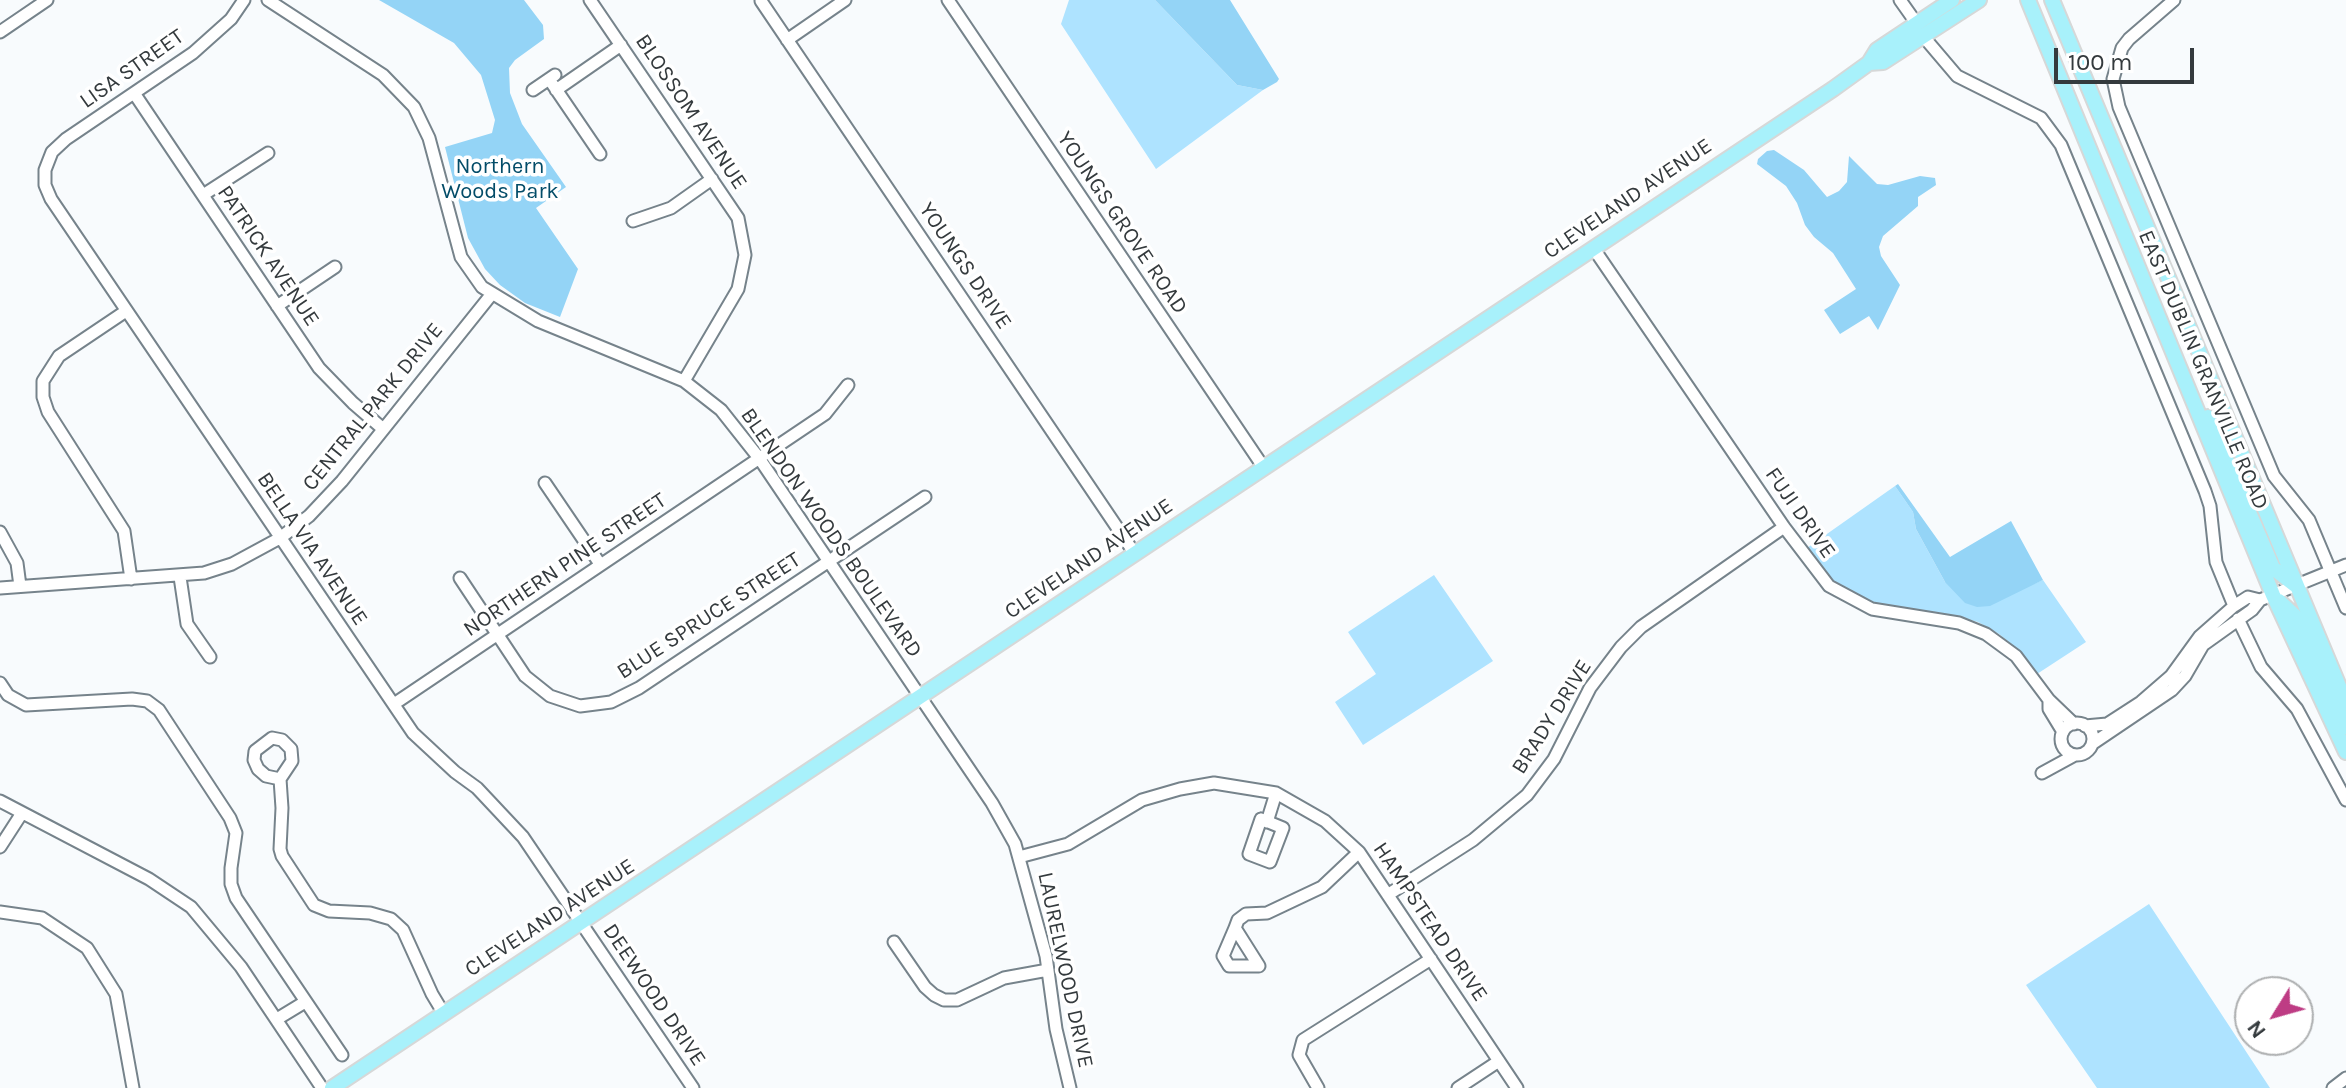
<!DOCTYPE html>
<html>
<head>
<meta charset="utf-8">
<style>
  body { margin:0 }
  #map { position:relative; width:2346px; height:1088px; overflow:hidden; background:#f8fbfd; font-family:Karla,sans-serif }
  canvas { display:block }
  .north { position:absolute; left:2234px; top:976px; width:80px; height:80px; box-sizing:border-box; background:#fff; border:2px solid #aeb0b1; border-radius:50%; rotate:233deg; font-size:22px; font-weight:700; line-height:32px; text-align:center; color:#343a3d }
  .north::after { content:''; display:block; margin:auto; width:28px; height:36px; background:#be3c84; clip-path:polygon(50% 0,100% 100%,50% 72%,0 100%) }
  .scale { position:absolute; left:2054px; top:48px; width:140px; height:36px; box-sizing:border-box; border:4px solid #343a3d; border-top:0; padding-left:10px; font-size:24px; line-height:28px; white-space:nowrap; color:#343a3d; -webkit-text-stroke:6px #fff; paint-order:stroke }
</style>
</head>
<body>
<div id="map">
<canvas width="2346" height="1088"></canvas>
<div class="north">N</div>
<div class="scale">100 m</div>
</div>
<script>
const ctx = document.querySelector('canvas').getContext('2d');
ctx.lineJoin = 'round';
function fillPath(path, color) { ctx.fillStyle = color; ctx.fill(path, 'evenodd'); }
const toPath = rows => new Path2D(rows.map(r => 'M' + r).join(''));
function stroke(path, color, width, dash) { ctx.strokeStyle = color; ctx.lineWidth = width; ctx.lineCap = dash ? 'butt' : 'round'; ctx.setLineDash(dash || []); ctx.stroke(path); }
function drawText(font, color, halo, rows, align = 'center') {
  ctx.font = font + ' Karla,sans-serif'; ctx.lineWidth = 7; ctx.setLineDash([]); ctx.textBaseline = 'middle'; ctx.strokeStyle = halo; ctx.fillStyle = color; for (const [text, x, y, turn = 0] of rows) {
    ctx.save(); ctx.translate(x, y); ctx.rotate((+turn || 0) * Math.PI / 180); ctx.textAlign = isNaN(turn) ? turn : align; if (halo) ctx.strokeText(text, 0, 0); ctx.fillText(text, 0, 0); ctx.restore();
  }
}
fillPath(toPath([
  [1069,0,1155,0,1237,85,1263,90,1156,169,1061,24],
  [1895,486,1913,512,1916,529,1945,582,2022,589,2043,580,2086,642,2037,674,2017,649,1999,634,1978,622,1942,613,1880,605,1854,594,1833,582,1807,548],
  [1434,575,1493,661,1363,745,1335,702,1376,674,1348,632],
  [2149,904,2270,1088,2097,1088,2026,985]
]), '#aee3ff');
fillPath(toPath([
  [379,0,524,0,543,25,544,39,515,60,509,68,510,93,522,124,566,187,536,208,578,269,560,317,525,303,500,285,485,269,468,238,445,147,492,133,495,120,481,75,454,43],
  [1155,0,1230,0,1279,79,1277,82,1263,90,1237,85],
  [1774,150,1804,170,1827,197,1839,191,1847,182,1849,156,1877,184,1888,185,1920,176,1935,178,1936,185,1918,197,1918,206,1883,236,1879,247,1881,256,1900,285,1878,330,1869,316,1840,334,1824,310,1856,289,1833,253,1814,237,1805,225,1797,203,1786,186,1757,164,1758,159,1767,151],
  [1898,484,1950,557,2011,521,2043,580,1990,606,1977,607,1965,603,1945,582,1916,529,1913,512,1895,486]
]), '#94d4f6');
const minor = toPath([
  [244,0,231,19,193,53,66,139,52,152,45,170,45,185,51,199,413,733,455,772,477,788,523,837,693,1088],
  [268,0,383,75,414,107,429,138,461,257,482,287,538,321,684,381,721,410,759,458,992,803,1015,844,1046,956,1056,1029,1070,1088],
  [590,0,738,218,745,255,738,289,684,381],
  [948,0,1264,468],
  [1900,0,1917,24],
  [2174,0,2129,39,2122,48,2113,79,2119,107,2274,476,2309,520,2346,608],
  [761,1,1135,554],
  [0,32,47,0],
  [1923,36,1957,76,2041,118,2061,145,2205,491,2210,506,2216,562,2234,606],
  [787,40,845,0],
  [549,79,600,154],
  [533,90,555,75],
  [556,90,621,45],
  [134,93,319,368,353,403,382,428],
  [203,195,268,153],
  [633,221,671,208,712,179],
  [1594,249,1784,527,1829,586,1872,609,1959,623,1986,634,2016,656,2049,700,2074,724],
  [277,306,335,267],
  [126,311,59,356,43,381,43,397,48,412,124,531,131,579],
  [545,483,600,564],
  [0,532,17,563,20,586],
  [180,577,187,624,210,657],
  [460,578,525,676,550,696,580,706,611,702,639,688,925,497],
  [0,588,204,573,232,564,280,538,309,516,342,481,491,295],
  [2238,619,2261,667,2297,709,2346,800],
  [0,683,8,695,26,705,132,699,147,701,159,710,230,818,236,833,231,868,231,884,236,898,342,1055],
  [2049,700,2049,709,2063,732],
  [394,704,825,414,848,385],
  '2061 739a16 16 0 1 1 32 0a16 16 0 1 1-32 0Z',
  [2085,726,2107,724,2141,702,2171,676,2200,636,2234,606,2248,597,2260,600],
  [2092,744,2172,690,2185,676,2203,645,2252,610,2260,600,2346,565],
  [2042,773,2075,755],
  [280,779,266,776,258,769,254,760,255,751,272,738,282,740,291,749,292,761,280,779,282,808,280,849,282,856,314,905,329,911,370,913,391,919,403,930,432,994,444,1014],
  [0,801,149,879,191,907,241,967,322,1088],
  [1261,819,1283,828,1270,862,1249,854,1261,819],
  [1267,822,1276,793],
  [0,847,22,813],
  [1019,857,1068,844,1142,800,1180,789,1214,783,1276,793,1325,821,1359,852,1517,1088],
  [1389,894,1473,840,1527,795,1554,759,1590,688,1621,647,1641,627,1784,527],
  [0,912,42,918,87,948,116,994,133,1088],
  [1235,928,1238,920,1246,914,1267,913,1322,887,1359,852],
  [1235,928,1259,966,1229,966,1223,956,1235,928],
  [894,942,925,987,934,995,944,1000,957,1000,1004,978,1048,970],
  [277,1019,305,1002],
  [1318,1088,1299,1055,1303,1040,1431,959],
  [1458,1088,1499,1061],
  [2333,1088,2346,1078]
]);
const major = toPath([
  [2028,0,2273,595,2346,752],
  [2052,0,2346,703],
  [1869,63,1883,62,1979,0],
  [2208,417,2273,568,2295,585],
  [2279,601,2294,615,2346,727],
  [332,1088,1833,89,1869,63,1877,50,1952,0]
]);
stroke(minor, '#76838b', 15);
stroke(major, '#d6d8d8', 18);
stroke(minor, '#fff', 11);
stroke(major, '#a8f1fb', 14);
drawText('22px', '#343a3d', '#fff', [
  ["LISA STREET",132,69,-35],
  ["BLOSSOM AVENUE",691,112,56],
  ["CLEVELAND AVENUE",1628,199,-34],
  ["YOUNGS GROVE ROAD",1122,223,56],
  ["PATRICK AVENUE",268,256,56],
  ["YOUNGS DRIVE",965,266,56],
  ["EAST DUBLIN GRANVILLE ROAD",2203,370,67],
  ["CENTRAL PARK DRIVE",373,407,-51],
  ["FUJI DRIVE",1800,513,55],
  ["BLENDON WOODS BOULEVARD",831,533,55],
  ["BELLA VIA AVENUE",312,549,56],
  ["CLEVELAND AVENUE",1089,559,-34],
  ["NORTHERN PINE STREET",565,565,-34],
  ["BLUE SPRUCE STREET",709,616,-33],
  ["BRADY DRIVE",1552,717,-58],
  ["CLEVELAND AVENUE",550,918,-33],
  ["HAMPSTEAD DRIVE",1430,922,56],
  ["LAURELWOOD DRIVE",1065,970,78],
  ["DEEWOOD DRIVE",654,995,56]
]);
drawText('22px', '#034c68', '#fff', [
  ["Northern",500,167],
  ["Woods Park",500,192]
]);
</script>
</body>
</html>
